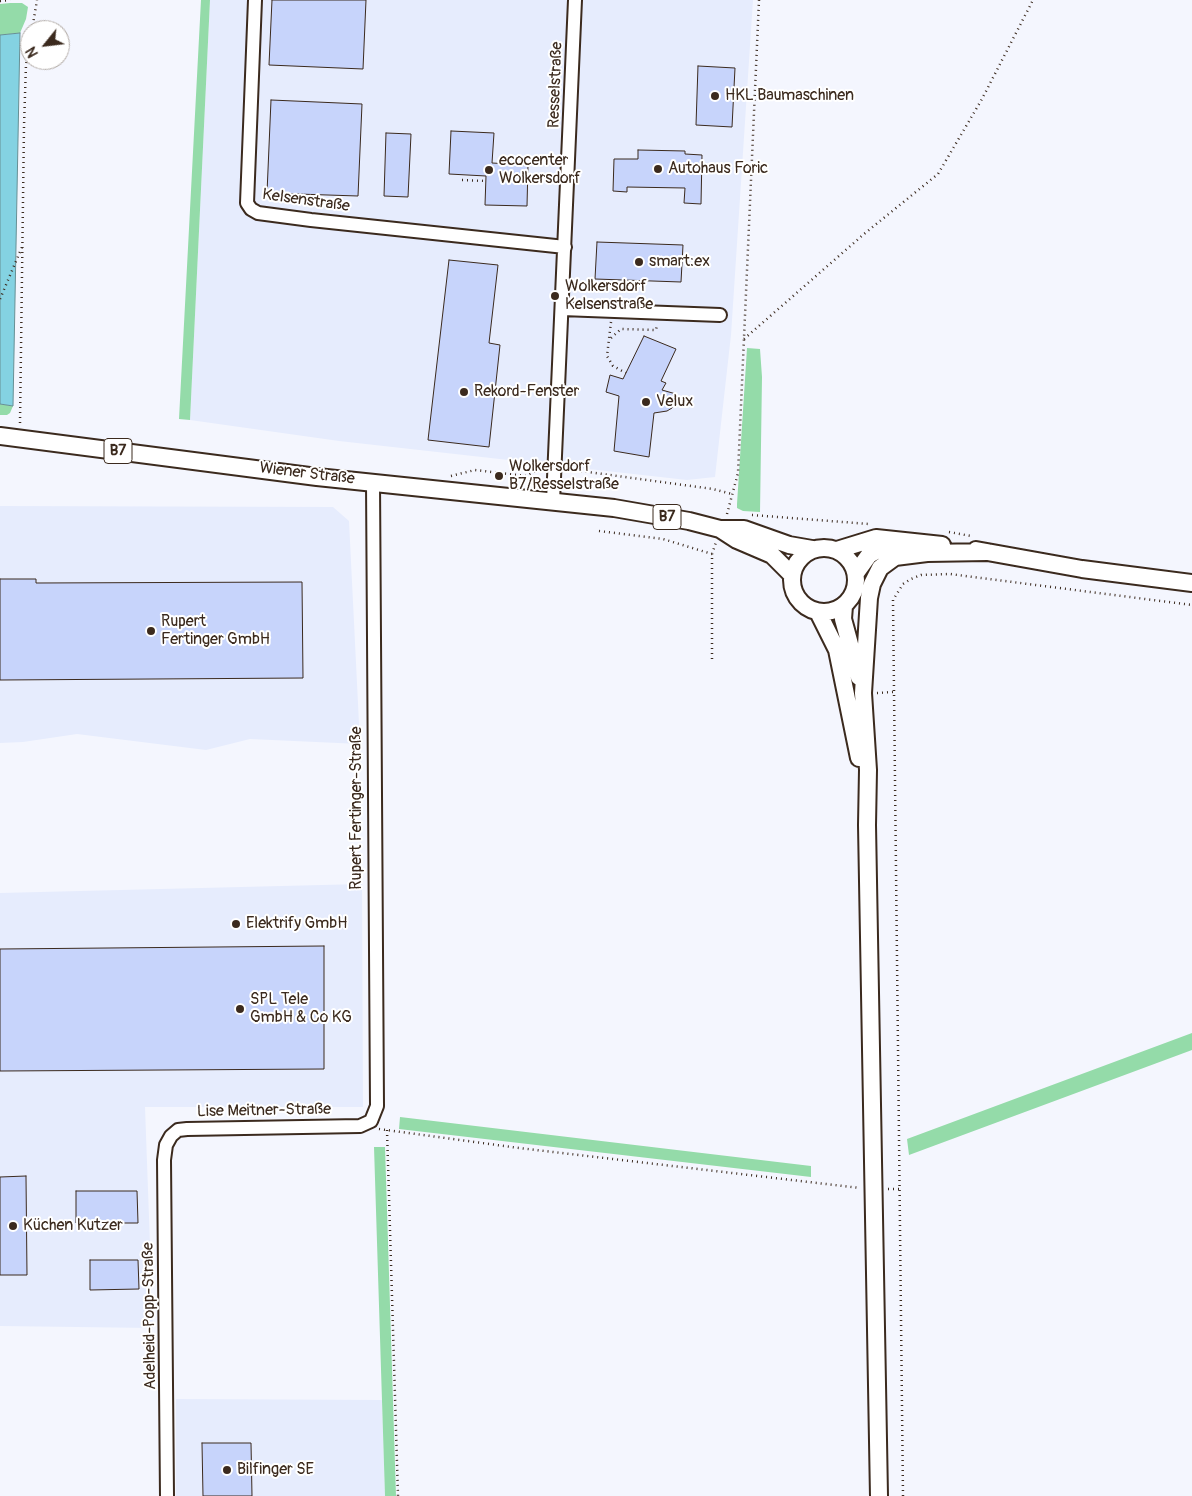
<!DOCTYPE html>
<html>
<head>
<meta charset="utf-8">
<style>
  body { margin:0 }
  #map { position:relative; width:1192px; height:1496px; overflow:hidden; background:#f4f6fe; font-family:Pangolin,sans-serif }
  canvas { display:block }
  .north { position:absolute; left:20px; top:20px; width:50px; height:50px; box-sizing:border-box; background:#fff; border:1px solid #b1aaa5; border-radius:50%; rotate:241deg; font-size:14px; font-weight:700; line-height:20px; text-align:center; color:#3b2a1e }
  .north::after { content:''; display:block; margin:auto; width:18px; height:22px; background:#3b2a1e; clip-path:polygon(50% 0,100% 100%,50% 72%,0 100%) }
</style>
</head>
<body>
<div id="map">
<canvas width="1192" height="1496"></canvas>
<div class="north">N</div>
</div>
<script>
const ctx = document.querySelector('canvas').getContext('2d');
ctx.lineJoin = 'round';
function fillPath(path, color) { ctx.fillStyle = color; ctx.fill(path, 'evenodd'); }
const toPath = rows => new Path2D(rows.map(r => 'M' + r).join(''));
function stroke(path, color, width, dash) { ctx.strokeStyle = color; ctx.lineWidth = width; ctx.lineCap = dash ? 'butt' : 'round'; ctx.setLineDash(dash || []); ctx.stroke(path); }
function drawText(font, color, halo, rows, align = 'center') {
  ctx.font = font + ' Pangolin,sans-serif'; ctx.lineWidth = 4; ctx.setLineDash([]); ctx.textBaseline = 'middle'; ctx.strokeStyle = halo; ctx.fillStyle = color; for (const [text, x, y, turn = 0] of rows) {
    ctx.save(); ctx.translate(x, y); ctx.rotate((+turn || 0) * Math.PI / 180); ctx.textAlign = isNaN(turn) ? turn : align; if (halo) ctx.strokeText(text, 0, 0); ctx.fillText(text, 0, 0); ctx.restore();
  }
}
fillPath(toPath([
  [210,0,753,0,731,335,715,477,687,480,339,441,190,420],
  [0,506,333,507,349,521,360,744,250,739,206,750,77,734,23,742,0,743],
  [362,884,363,1107,145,1107,153,1328,0,1326,0,893],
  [176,1399,382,1400,385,1496,176,1496]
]), '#e6ecfd');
fillPath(toPath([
  [201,0,210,0,190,420,179,419],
  [10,3,22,3,28,7,26,19,20,33,0,35,0,4],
  [747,348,760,349,762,377,760,512,743,511,737,508,737,504],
  [0,404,13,406,10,413,7,415,0,415],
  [1192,1033,1192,1050,909,1155,907,1139],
  [400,1117,811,1166,811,1177,399,1129],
  [374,1147,385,1147,396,1496,385,1496]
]), '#94dba9');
const water = toPath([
  [20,33,13,406,0,404,0,35,20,33]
]);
fillPath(water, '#84d2e2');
stroke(water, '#678f94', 1);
const building = toPath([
  [272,0,366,0,363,69,269,65,272,0],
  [698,66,735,68,732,127,696,125,698,66],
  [271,100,362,104,358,196,267,193,271,100],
  [451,131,494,133,492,163,528,165,527,206,485,205,486,176,449,174,451,131],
  [386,133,411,134,408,197,384,196,386,133],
  [638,150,685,151,685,154,702,155,701,204,684,203,685,188,627,187,627,192,613,191,614,159,638,159,638,150],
  [597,242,683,245,681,282,595,279,597,242],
  [449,260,498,265,489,343,500,345,489,447,428,440,449,260],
  [644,336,676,349,661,381,666,383,662,390,676,394,672,408,667,411,654,413,649,457,614,451,619,396,606,392,610,375,623,379,644,336],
  [0,579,36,579,36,583,302,582,303,678,0,680,0,579],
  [324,946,324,1069,0,1071,0,949,324,946],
  [26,1176,27,1275,0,1275,0,1177,26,1176],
  [76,1191,137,1191,138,1223,76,1223,76,1191],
  [90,1260,138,1260,139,1289,90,1290,90,1260],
  [202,1443,251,1443,252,1496,203,1496,202,1443]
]);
fillPath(building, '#c7d4fb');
stroke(building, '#3b2a1e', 1);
const minor = toPath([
  [255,0,247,203,251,209,258,213,311,220,565,247],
  [562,309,720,315],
  [553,501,575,0],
  [167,1496,164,1160,166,1145,171,1136,178,1130,187,1129,360,1126,371,1121,377,1106,373,482]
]);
const major = toPath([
  [0,436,317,477,614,508,689,521,720,529,744,529,789,545,812,549],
  [720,529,737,540,772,555,792,575],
  '792 580a32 32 0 1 1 64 0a32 32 0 1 1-64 0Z',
  [837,550,876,538,942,545],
  [976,550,1082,569,1192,583],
  [856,573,869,555,895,541],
  [844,606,843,619,859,677],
  [818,612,837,650,859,758],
  [879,1496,867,825,868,770,863,693,869,598,872,584,880,568,895,557,927,553,987,552]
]);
stroke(minor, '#3b2a1e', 16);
stroke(major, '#3b2a1e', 20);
stroke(toPath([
  [0,1,10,0],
  [32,30,37,0],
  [462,180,486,181],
  [0,299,22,247],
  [611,322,607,356,613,366,626,373],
  [611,338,621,329,656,330,657,325],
  [744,339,864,234,938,174,982,99,1033,0],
  [20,423,24,126,26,64,30,40],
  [566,469,713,489,732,494],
  [451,476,475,470,526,476,543,467],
  [727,514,738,473,759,0],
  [752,515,869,524],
  [599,531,663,539,712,554],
  [949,532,971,536],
  [712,659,712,554,716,542],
  [877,693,893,692],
  [379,1129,519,1148,860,1188],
  [387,1130,398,1496],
  [888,1189,899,1189],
  [903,1496,893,600,903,584,911,579,921,575,950,574,1192,605]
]), '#3b2a1e', 2.5, [1, 4]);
stroke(minor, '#fff', 12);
stroke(major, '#fff', 16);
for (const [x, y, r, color] of [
  [715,96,5,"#3b2a1e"],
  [658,169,5,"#3b2a1e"],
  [489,170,5,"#3b2a1e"],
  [639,262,5,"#3b2a1e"],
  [555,296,5,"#3b2a1e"],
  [464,392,5,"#3b2a1e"],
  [646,402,5,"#3b2a1e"],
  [499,476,5,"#3b2a1e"],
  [151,631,5,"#3b2a1e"],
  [236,924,5,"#3b2a1e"],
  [240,1009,5,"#3b2a1e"],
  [13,1226,5,"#3b2a1e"],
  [227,1470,5,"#3b2a1e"]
]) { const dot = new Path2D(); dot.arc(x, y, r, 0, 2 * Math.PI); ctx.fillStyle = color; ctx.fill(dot); stroke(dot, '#fff', 2); }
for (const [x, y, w] of [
  [118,451,28],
  [667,517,28]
]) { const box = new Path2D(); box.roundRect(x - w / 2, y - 12.5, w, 25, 4); ctx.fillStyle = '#fff'; ctx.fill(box); stroke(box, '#3b2a1e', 1); }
drawText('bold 15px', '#3b2a1e', null, [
  ["B7",118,451],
  ["B7",667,517]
]);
drawText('16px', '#3b2a1e', '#fff', [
  ["Resselstraße",556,85,-88],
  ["Kelsenstraße",306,201,8],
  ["Wiener Straße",307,474,7],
  ["Rupert Fertinger-Straße",357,808,-90],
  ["Lise Meitner-Straße",264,1111,-1],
  ["Adelheid-Popp-Straße",150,1316,-91]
]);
drawText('16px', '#3b2a1e', '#fff', [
  ["HKL Baumaschinen",725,96],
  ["ecocenter",499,161],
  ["Wolkersdorf",499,179],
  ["Autohaus Foric",668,169],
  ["smart:ex",649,262],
  ["Wolkersdorf",565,287],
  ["Kelsenstraße",565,305],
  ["Rekord-Fenster",474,392],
  ["Velux",656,402],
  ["Wolkersdorf",509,467],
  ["B7/Resselstraße",509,485],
  ["Rupert",161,622],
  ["Fertinger GmbH",161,640],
  ["Elektrify GmbH",246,924],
  ["SPL Tele",250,1000],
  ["GmbH & Co KG",250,1018],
  ["Küchen Kutzer",23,1226],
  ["Bilfinger SE",237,1470]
], 'left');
</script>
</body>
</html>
